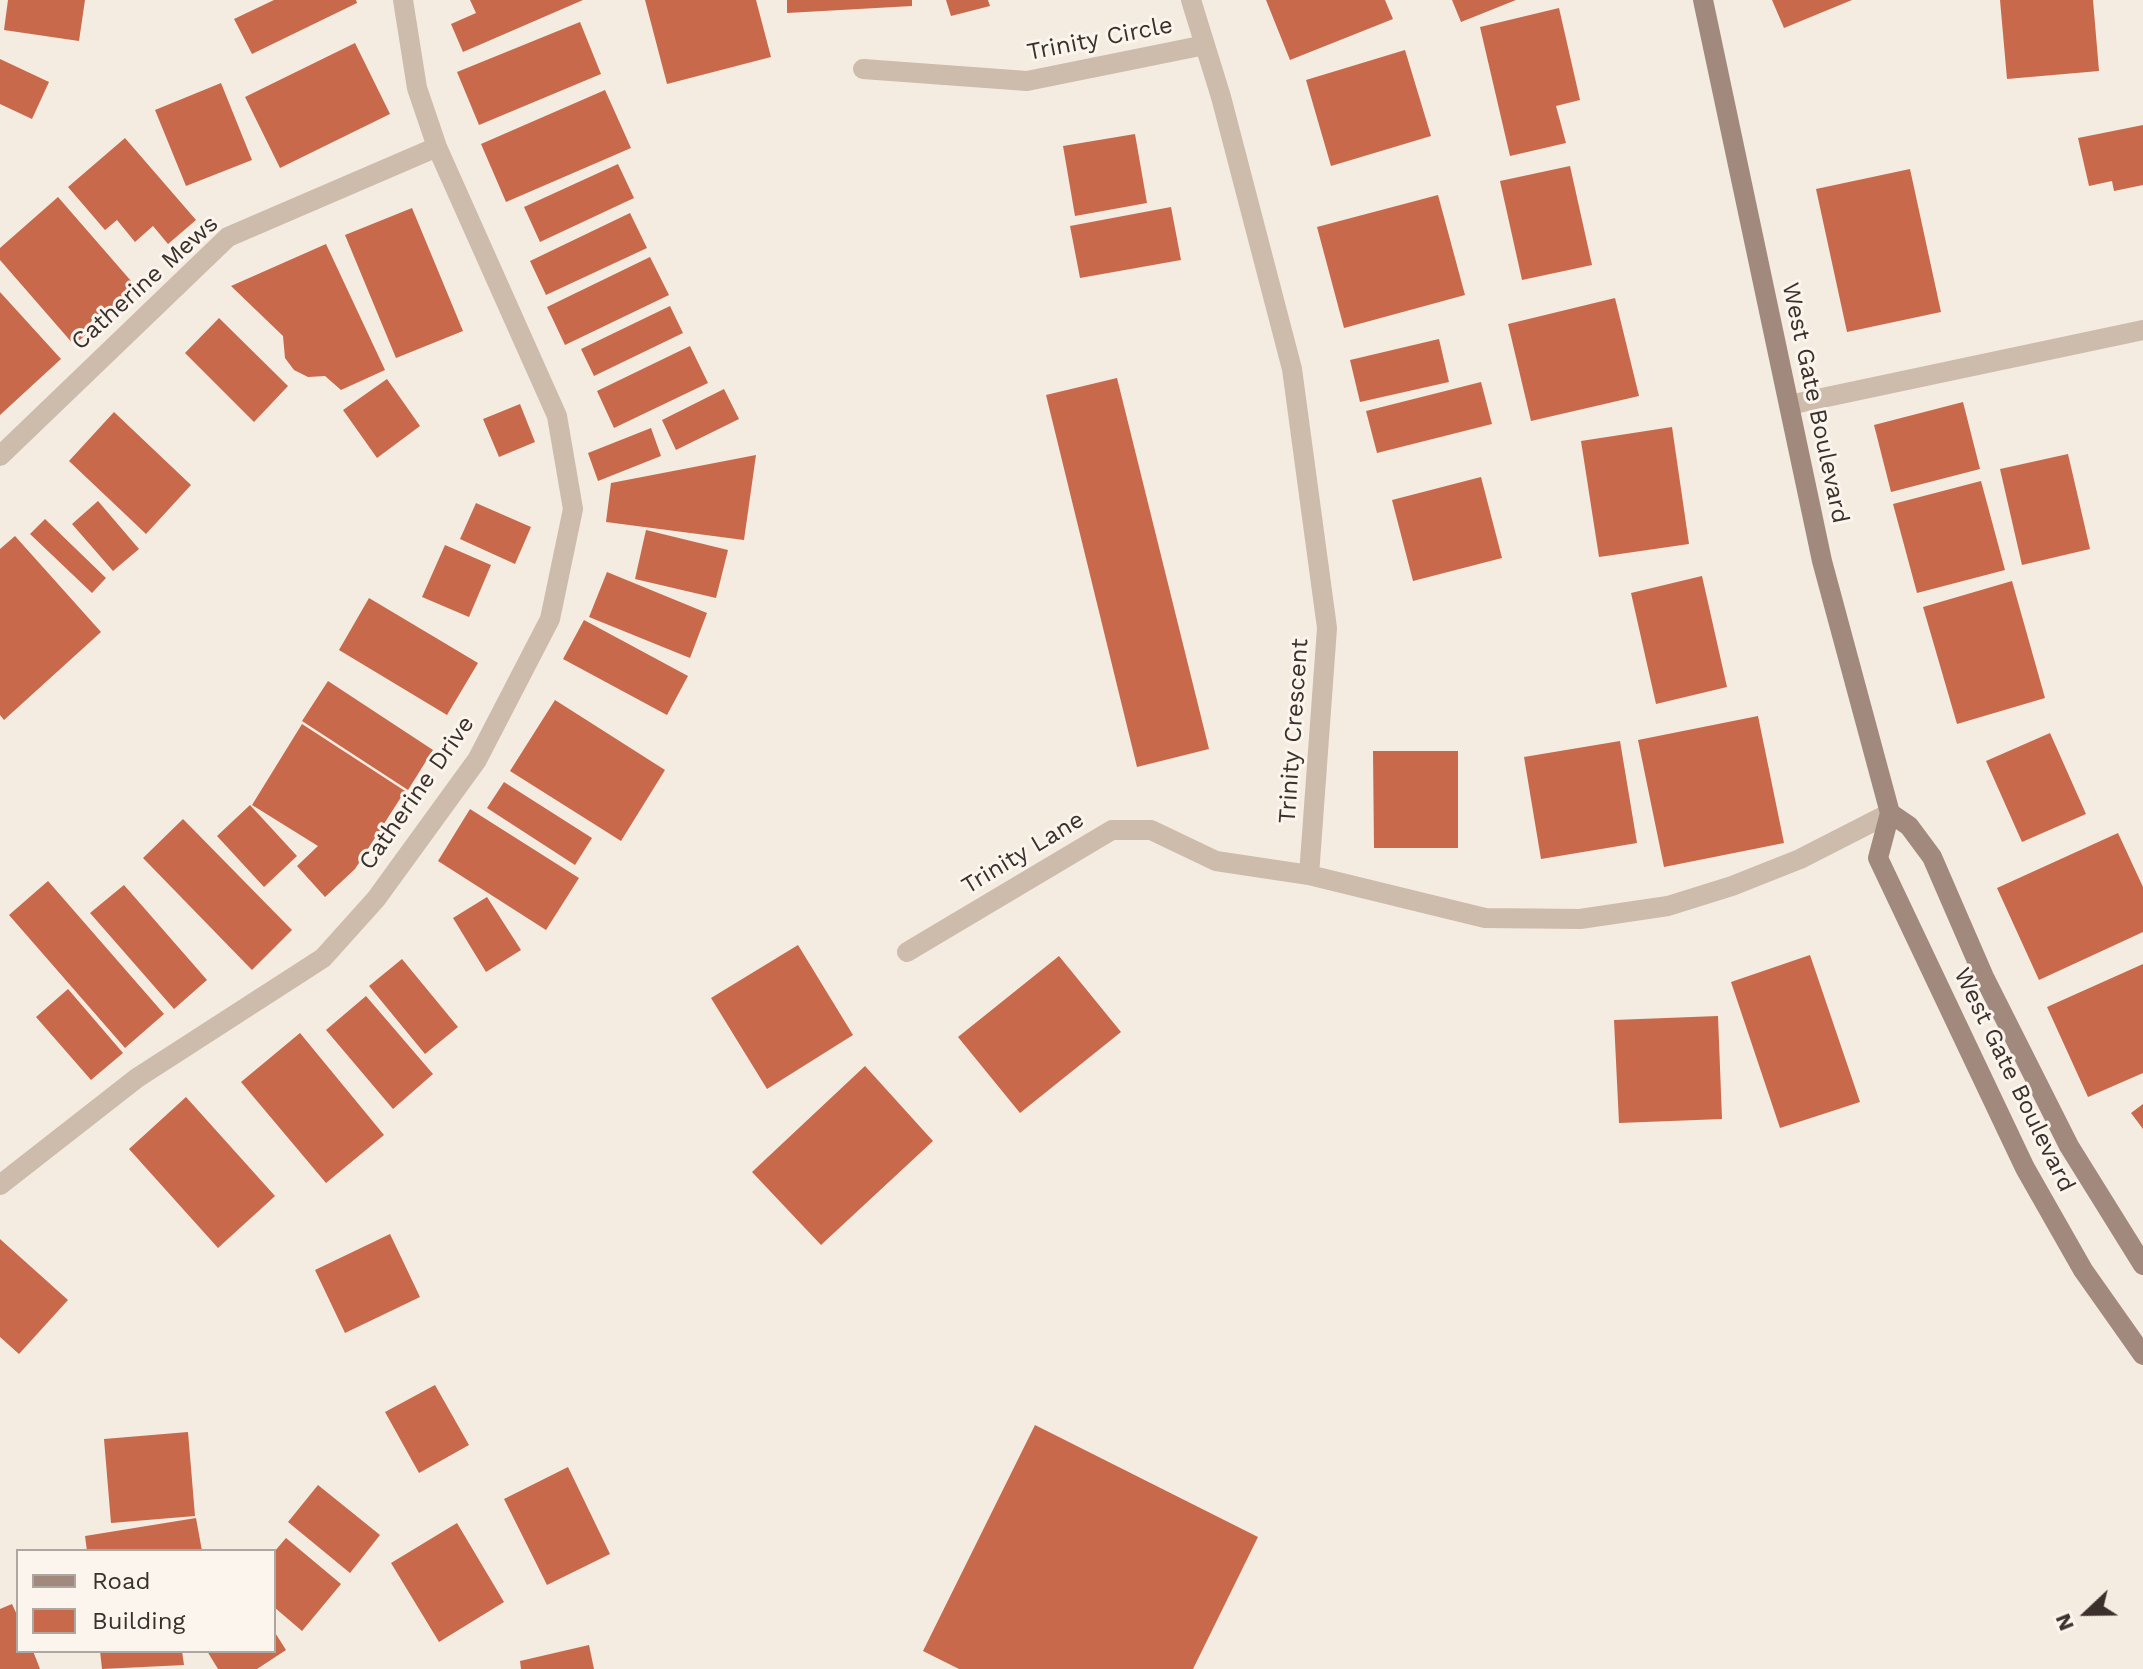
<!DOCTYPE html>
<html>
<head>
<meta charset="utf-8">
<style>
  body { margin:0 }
  #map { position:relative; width:2143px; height:1669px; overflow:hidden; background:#f4ebe1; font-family:"Work Sans",sans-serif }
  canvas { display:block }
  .legend { position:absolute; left:16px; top:1549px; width:260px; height:104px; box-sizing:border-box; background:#fbf5ee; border:2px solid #aea6a0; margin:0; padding:10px 14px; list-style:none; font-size:24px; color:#3b302b }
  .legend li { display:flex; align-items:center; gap:16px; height:40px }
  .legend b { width:40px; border:2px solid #aea6a0 }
  .north { position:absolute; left:2047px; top:1573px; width:80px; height:80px; -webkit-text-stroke:6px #fbf5ee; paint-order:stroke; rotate:248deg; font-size:22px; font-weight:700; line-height:32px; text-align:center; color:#3b302b }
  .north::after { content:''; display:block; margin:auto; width:28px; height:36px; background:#3b302b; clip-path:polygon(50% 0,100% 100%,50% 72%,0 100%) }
</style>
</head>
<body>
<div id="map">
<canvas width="2143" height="1669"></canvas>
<ul class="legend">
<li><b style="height:10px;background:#a18a7d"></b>Road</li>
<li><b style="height:22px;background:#c8694b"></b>Building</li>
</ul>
<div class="north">N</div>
</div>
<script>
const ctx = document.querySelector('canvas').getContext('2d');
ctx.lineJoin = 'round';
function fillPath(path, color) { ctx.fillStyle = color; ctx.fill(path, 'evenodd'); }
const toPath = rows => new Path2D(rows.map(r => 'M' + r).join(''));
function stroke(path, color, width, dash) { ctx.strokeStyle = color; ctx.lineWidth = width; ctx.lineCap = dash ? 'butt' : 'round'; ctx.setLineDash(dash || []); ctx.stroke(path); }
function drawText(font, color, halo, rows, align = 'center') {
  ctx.font = font + ' "Work Sans",sans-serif'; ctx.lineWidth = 6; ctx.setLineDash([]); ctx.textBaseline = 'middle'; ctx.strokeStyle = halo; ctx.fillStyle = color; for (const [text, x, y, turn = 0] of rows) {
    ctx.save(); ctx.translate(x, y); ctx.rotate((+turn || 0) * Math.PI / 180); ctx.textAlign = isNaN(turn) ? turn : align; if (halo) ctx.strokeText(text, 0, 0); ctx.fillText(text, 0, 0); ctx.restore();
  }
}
fillPath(toPath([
  [8,0,85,0,79,41,4,30],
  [274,0,356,0,357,3,252,54,234,19],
  [470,0,583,0,463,52,451,24,476,13],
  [645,0,756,0,771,57,667,84],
  [787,0,912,0,912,6,787,13],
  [946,0,988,0,990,6,951,16],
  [1266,0,1385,0,1393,19,1290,60],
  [1452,0,1516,0,1461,22],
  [1772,0,1852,0,1784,28],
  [2000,0,2093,0,2099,71,2007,79],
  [1559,8,1580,100,1556,106,1566,143,1510,156,1480,27],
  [580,22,601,74,479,125,457,72],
  [355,43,390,114,280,168,245,97],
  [1405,50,1431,136,1331,166,1306,80],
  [0,59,49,82,32,119,0,104],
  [221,83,252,160,186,186,155,110],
  [605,90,631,148,506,202,481,144],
  [2143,125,2143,185,2114,191,2112,181,2089,186,2078,138],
  [1135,134,1147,203,1075,216,1063,146],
  [125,138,196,220,168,244,153,226,135,242,117,220,105,230,68,187],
  [618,164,634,198,540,242,524,207],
  [1570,166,1592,265,1522,280,1500,181],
  [1910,169,1941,312,1847,332,1816,189],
  [1438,195,1465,295,1344,328,1317,227],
  [58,197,138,289,74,345,0,260,0,248],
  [1171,207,1181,260,1080,278,1070,226],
  [412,208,463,331,396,358,345,235],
  [630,213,647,248,546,295,530,261],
  [326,244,385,370,341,390,325,376,308,377,294,370,285,358,283,336,231,286],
  [650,257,669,295,565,345,547,307],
  [0,292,61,359,0,415],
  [1615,298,1639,396,1531,421,1508,324],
  [670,306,683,333,594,376,581,349],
  [219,318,288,386,254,422,185,353],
  [1439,339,1449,382,1360,402,1350,360],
  [690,346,708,383,614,428,597,391],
  [1117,378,1209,749,1137,767,1046,395],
  [387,379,420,426,377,458,343,410],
  [1481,382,1492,424,1377,453,1366,411],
  [724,389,739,419,676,450,662,420],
  [1963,402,1980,469,1891,492,1874,425],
  [520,404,535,442,499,457,483,419],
  [114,412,191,485,146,534,69,461],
  [1672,427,1689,544,1599,557,1581,441],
  [651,428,661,456,598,481,588,453],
  [2068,454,2090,549,2022,565,2000,469],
  [756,455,744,540,606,522,611,483],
  [1481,477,1502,558,1413,581,1392,500],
  [1981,481,2005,570,1917,593,1893,504],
  [98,501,139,549,113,571,72,524],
  [476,503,531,527,515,564,460,539],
  [45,519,106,578,92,593,30,534],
  [646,530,728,550,716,598,635,579],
  [15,536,101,632,4,720,0,715,0,549],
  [445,545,491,565,469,617,422,597],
  [607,572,707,613,690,658,589,617],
  [1702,576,1727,687,1656,704,1631,593],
  [2012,581,2045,698,1957,724,1923,607],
  [369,598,478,663,447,715,339,650],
  [584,620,688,676,667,715,563,659],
  [328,681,433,750,408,790,302,721],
  [555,700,665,770,621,841,510,771],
  [1758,716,1784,843,1664,867,1638,740],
  [302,724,405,791,355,869,325,897,297,866,318,846,252,805],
  [2050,733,2086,814,2022,842,1986,761],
  [1620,741,1637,843,1541,859,1524,757],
  [1373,751,1458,751,1458,848,1374,848],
  [504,782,592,838,575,865,487,808],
  [250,805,297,856,264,887,217,836],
  [470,809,579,878,546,930,438,861],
  [183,819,292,930,252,970,143,858],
  [2118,833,2143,887,2143,932,2039,980,1997,888],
  [48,881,164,1014,125,1048,9,915],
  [124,885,207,980,174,1009,90,913],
  [487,897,521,950,486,972,453,918],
  [798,945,853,1035,767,1089,711,998],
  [1810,955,1860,1102,1780,1128,1731,982],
  [1059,956,1121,1032,1020,1113,958,1037],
  [402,959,458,1027,425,1054,369,986],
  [2143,964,2143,1073,2088,1097,2047,1007],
  [68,989,123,1053,91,1080,36,1017],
  [366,996,433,1074,393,1109,326,1030],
  [1718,1016,1722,1119,1619,1123,1614,1020],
  [300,1033,384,1135,326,1183,241,1082],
  [865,1066,933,1141,821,1245,752,1172],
  [186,1097,275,1196,218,1248,129,1149],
  [2143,1104,2143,1129,2131,1113],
  [390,1234,420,1297,345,1333,315,1270],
  [0,1239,68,1300,19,1354,0,1337],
  [435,1385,469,1445,419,1473,385,1412],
  [1035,1425,1258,1537,1193,1669,959,1669,923,1651],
  [188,1432,195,1516,111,1523,104,1439],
  [568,1467,610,1554,547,1585,504,1499],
  [318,1485,380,1535,350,1573,288,1522],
  [196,1518,202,1551,87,1551,85,1536],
  [457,1523,504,1602,439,1642,391,1563],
  [286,1538,341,1584,302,1631,274,1607,274,1552],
  [12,1604,18,1617,18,1651,33,1651,40,1669,0,1669,0,1609],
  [274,1631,286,1650,257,1669,218,1669,207,1651,274,1651],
  [589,1645,594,1669,521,1669,520,1661],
  [100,1651,182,1651,184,1665,102,1669]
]), '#c8694b');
stroke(toPath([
  [1191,0,1221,97,1292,369,1327,628,1309,875,1485,918,1580,919,1668,906,1732,886,1800,859,1890,813],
  [863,69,1027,81,1205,45],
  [1789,405,2143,330],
  [0,456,228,237,437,147],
  [907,952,1112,830,1151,830,1216,861,1309,875],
  [0,1185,137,1078,323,958,376,899,477,760,550,619,573,509,557,416,437,147,417,88,403,0]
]), '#cdbbac', 20);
stroke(toPath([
  [1703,0,1822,561,1890,813,1878,858,2025,1168,2083,1270,2143,1355],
  [1890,813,1909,826,1932,857,1984,977,2069,1146,2143,1265]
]), '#a18a7d', 20);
drawText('24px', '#3b302b', '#fbf5ee', [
  ["Trinity Circle",1100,39,-11],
  ["Catherine Mews",145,283,-42],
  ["West Gate Boulevard",1815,403,78],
  ["Trinity Crescent",1294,731,-86],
  ["Catherine Drive",417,793,-55],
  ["Trinity Lane",1023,853,-31],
  ["West Gate Boulevard",2014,1080,64]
]);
</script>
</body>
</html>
